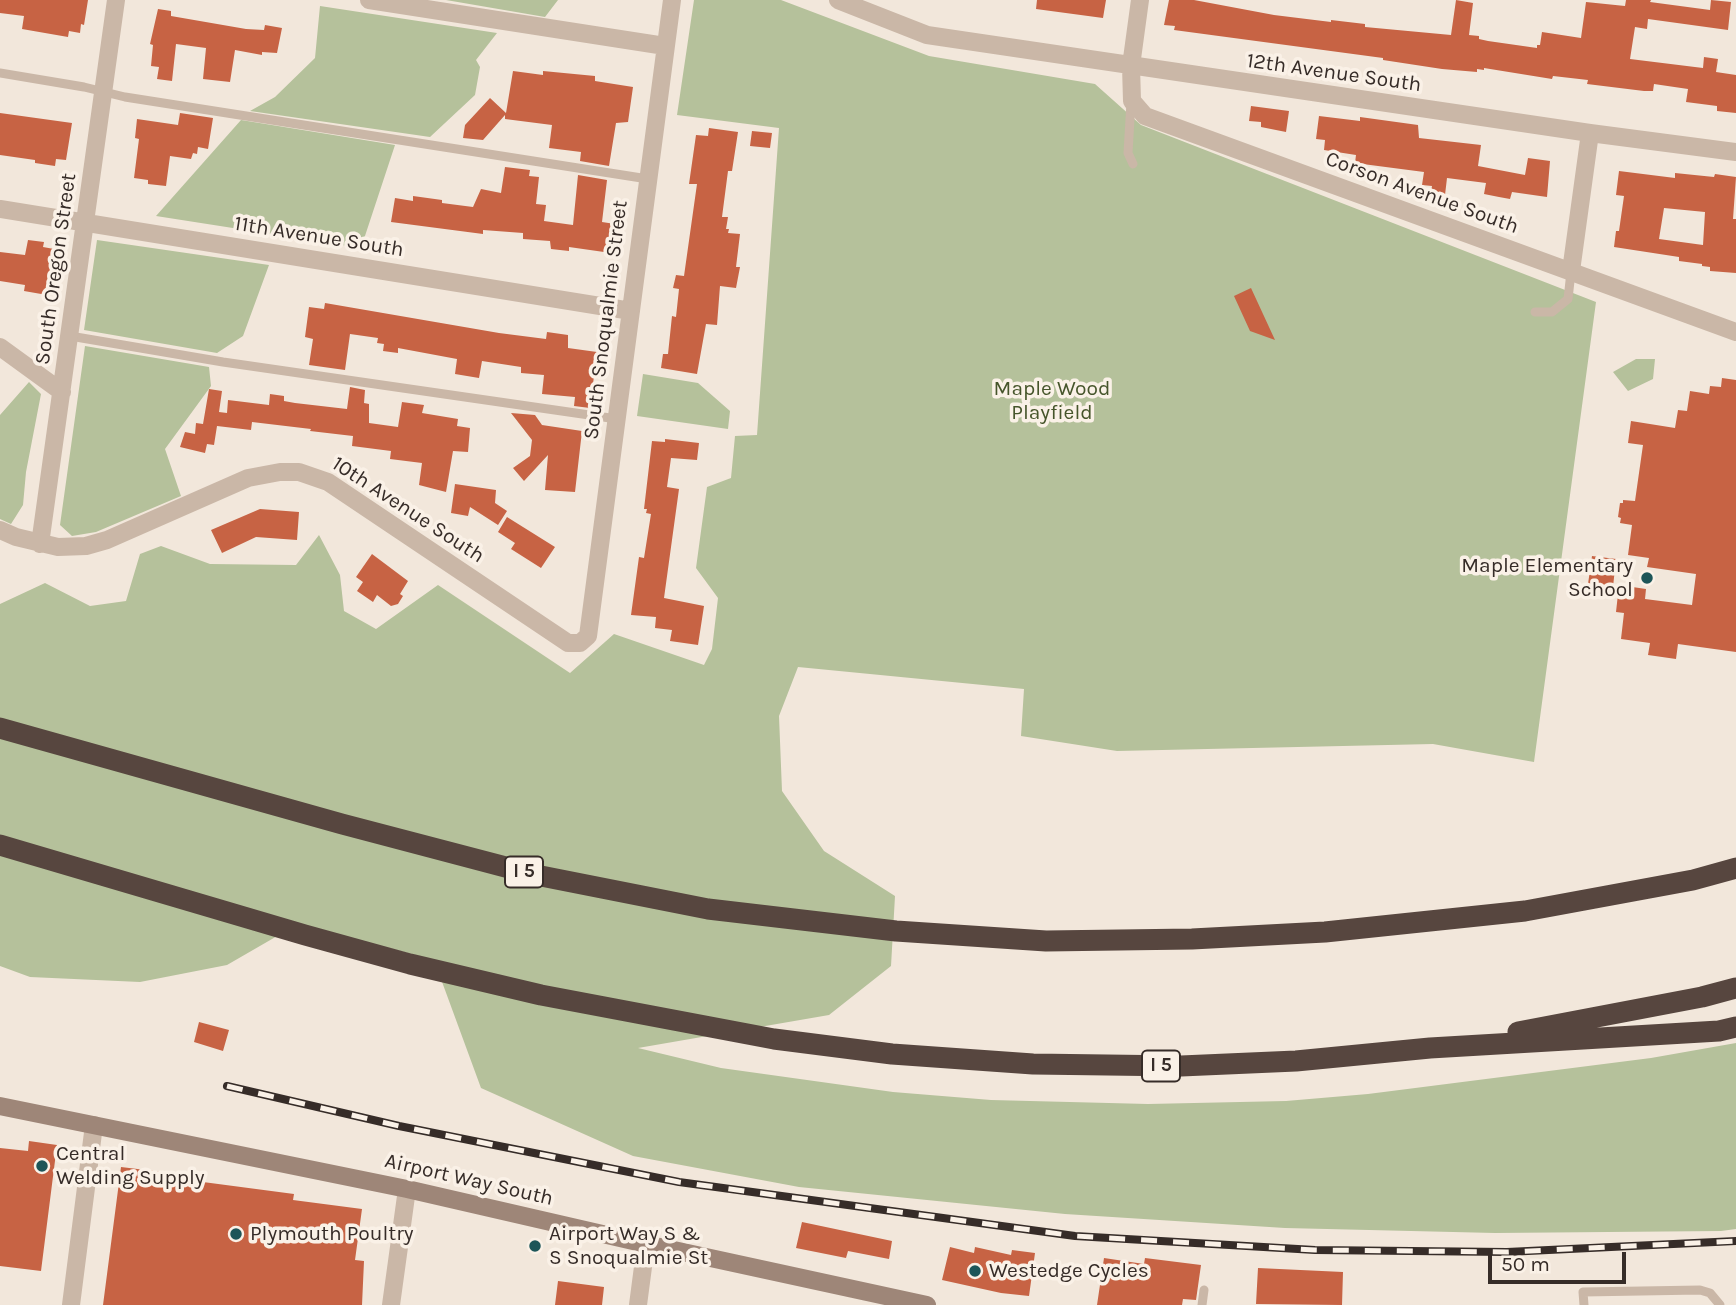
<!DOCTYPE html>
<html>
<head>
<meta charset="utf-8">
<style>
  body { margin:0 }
  #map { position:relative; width:1736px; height:1305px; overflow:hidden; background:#f2e7db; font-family:Karla,sans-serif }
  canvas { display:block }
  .scale { position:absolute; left:1488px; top:1252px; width:138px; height:32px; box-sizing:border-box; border:4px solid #362c28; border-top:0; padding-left:9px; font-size:21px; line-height:24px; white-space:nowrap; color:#362c28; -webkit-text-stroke:5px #faf1e7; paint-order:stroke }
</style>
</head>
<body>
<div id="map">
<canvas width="1736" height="1305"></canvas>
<div class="scale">50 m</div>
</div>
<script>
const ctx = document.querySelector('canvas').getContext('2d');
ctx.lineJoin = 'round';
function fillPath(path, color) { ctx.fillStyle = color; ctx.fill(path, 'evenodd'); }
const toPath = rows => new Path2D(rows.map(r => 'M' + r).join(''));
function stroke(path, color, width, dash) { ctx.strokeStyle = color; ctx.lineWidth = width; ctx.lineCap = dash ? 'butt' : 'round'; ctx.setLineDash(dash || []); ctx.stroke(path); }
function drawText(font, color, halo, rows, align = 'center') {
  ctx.font = font + ' Karla,sans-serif'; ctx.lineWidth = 7; ctx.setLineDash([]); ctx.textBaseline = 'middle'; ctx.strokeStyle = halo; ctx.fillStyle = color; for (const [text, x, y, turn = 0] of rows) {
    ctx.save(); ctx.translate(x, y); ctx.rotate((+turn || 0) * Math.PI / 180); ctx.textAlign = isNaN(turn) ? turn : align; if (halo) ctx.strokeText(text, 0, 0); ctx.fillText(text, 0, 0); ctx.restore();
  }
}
fillPath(toPath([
  [446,0,558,0,545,17],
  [694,0,781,0,929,56,1095,84,1141,125,1596,302,1534,762,1433,744,1117,751,1021,736,1024,689,798,667,779,716,782,791,824,851,895,896,891,966,829,1015,638,1048,721,1068,893,1092,991,1100,1148,1104,1286,1101,1368,1094,1651,1058,1736,1043,1736,1229,1721,1231,1495,1233,1285,1228,1065,1214,799,1187,633,1156,481,1088,434,960,298,924,227,965,140,982,30,977,0,966,0,604,45,583,90,606,126,601,140,554,161,546,210,564,296,565,319,535,340,575,344,611,376,629,438,585,570,673,614,634,704,665,712,649,718,598,696,568,707,487,731,478,735,436,757,435,779,128,677,115],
  [320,6,497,33,476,60,480,67,475,95,430,137,250,111,275,97,315,58],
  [241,120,395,145,361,248,156,216],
  [97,240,269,265,243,336,217,353,84,330],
  [85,346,209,367,211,386,165,449,181,496,96,532,72,536,60,525],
  [1636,359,1655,359,1653,379,1628,391,1613,372],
  [643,374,698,383,730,411,728,429,637,416],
  [29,382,41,394,26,472,23,505,11,524,0,519,0,415]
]), '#b5c19b');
fillPath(toPath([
  [0,0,88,0,84,25,81,24,80,33,69,31,68,37,22,29,24,16,0,13],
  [1037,0,1106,0,1103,18,1036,9],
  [1169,0,1194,0,1274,15,1331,22,1331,20,1365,24,1365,27,1451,35,1456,0,1473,3,1469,35,1479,36,1479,39,1488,41,1537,48,1537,45,1540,45,1542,32,1581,38,1586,2,1625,6,1626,0,1651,0,1650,2,1710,10,1711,0,1731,2,1728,30,1648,19,1647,29,1635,27,1630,59,1703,68,1704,57,1718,59,1716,72,1736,75,1736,113,1717,111,1717,106,1686,102,1688,89,1654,84,1653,91,1644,91,1587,84,1588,80,1553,76,1552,79,1484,68,1484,70,1477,69,1477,72,1442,69,1383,60,1383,58,1174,30,1175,26,1164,25],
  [158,9,171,11,171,16,246,29,264,30,265,25,282,28,277,53,262,52,262,55,235,50,230,82,203,79,206,48,176,44,172,81,157,79,159,67,151,66,153,45,150,44],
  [513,71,543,75,543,71,595,76,595,81,633,87,628,122,616,123,609,166,580,161,581,152,549,148,552,125,505,119,505,115,483,140,463,138,465,125,490,98,506,113],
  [1251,106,1289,111,1286,132,1261,127,1261,122,1249,121],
  [0,113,72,123,66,160,56,159,55,166,35,163,35,160,0,155],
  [180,113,213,118,208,149,198,147,197,154,193,153,191,159,170,156,166,186,148,184,148,180,134,178,139,139,135,138,137,119,178,125],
  [1319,116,1360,121,1360,117,1418,125,1419,138,1481,145,1478,166,1525,175,1528,158,1550,161,1547,197,1512,192,1510,199,1499,197,1484,194,1486,183,1447,178,1445,195,1431,192,1432,186,1422,185,1424,172,1355,163,1356,155,1324,150,1325,140,1316,139],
  [709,128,738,132,732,171,728,171,722,217,728,217,726,229,729,229,728,233,740,234,736,267,740,267,736,288,720,286,717,325,706,324,697,374,661,368,663,354,668,354,672,316,676,317,679,289,673,288,676,275,684,276,697,184,689,184,696,135,708,136],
  [752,131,772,133,770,148,750,146],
  [505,167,530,170,529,176,539,177,536,204,546,205,544,221,573,225,578,175,607,180,602,222,615,224,611,253,569,247,569,251,551,249,550,241,523,239,523,233,483,230,483,234,391,222,395,198,413,201,413,196,442,200,442,203,473,207,481,189,501,193],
  [1619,171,1675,178,1675,173,1714,177,1715,174,1736,177,1733,219,1736,219,1736,273,1710,271,1710,267,1702,266,1702,264,1679,261,1679,257,1614,247,1616,231,1619,231,1624,196,1616,195],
  [1664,208,1705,212,1703,245,1659,239],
  [28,240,44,242,43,247,54,249,47,295,24,291,25,285,0,281,0,252,25,255],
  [1251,288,1275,340,1250,331,1234,296],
  [325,303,499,333,546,339,547,332,568,335,568,348,597,352,590,408,574,406,575,397,542,394,544,375,521,373,521,367,482,361,479,378,455,374,457,359,398,348,398,353,383,351,384,344,377,343,378,338,350,334,345,370,309,365,313,339,305,337,309,307,324,309],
  [1722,378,1736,380,1736,652,1678,644,1676,659,1648,655,1650,643,1621,639,1624,613,1616,612,1619,585,1646,589,1645,599,1692,605,1696,574,1647,567,1649,558,1628,555,1632,525,1620,523,1621,518,1618,517,1620,503,1623,503,1623,500,1635,501,1643,445,1628,443,1631,421,1675,428,1678,410,1687,411,1690,391,1709,394,1710,386,1721,387],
  [350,387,365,390,364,403,369,404,369,423,398,427,402,402,424,405,422,413,458,419,457,426,470,428,468,452,453,451,446,492,419,485,422,463,390,459,391,451,352,446,353,436,310,431,311,429,252,422,251,430,217,426,214,445,207,444,205,453,180,447,185,432,195,434,196,423,203,424,209,389,222,391,219,412,227,413,228,400,269,405,270,394,284,396,284,401,295,403,347,409],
  [511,413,535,415,542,425,582,431,575,492,545,490,548,455,524,481,513,468,530,456,532,440],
  [665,439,699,443,697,460,671,458,667,487,679,489,664,598,704,606,698,645,670,641,672,630,655,628,656,617,631,615,639,557,644,558,651,514,646,513,647,509,644,509,652,441,665,442],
  [455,484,496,490,495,503,507,511,498,525,470,507,468,516,451,513],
  [260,509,299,512,297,540,256,537,222,553,211,530],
  [507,517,555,547,541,568,511,549,515,543,498,532],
  [372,554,408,581,400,594,403,596,398,604,391,606,377,595,373,602,357,591,363,582,356,577],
  [1592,556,1616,559,1613,587,1588,584],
  [199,1022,229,1030,223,1051,194,1042],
  [29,1141,57,1145,41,1271,0,1266,0,1148,28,1151],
  [121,1167,203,1177,203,1182,294,1194,293,1200,362,1209,355,1260,364,1261,362,1305,103,1305],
  [802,1222,892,1241,889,1259,848,1251,846,1258,796,1248],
  [950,1247,974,1253,975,1247,1011,1255,1012,1250,1035,1253,1029,1296,1001,1293,942,1280],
  [1104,1258,1144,1264,1145,1258,1201,1265,1196,1300,1183,1299,1182,1305,1097,1305],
  [1258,1268,1343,1272,1342,1305,1256,1304],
  [558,1281,604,1287,602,1305,555,1305]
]), '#c76344');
stroke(toPath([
  [0,73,84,87,125,97,648,179],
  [1131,102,1128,153,1133,164],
  [1535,312,1552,312,1568,299,1571,272],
  [70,336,223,362,617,419],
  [1202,1305,1204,1290],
  [1584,1305,1583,1292,1700,1290,1710,1293,1720,1305]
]), '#cab7a7', 9);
stroke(toPath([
  [369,0,665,46],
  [838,0,927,35,1590,133,1736,152],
  [1140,0,1131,66,1132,101,1145,116,1736,332],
  [0,209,631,311],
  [1571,271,1590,133],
  [0,347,62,392],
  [0,530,16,537,58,547,86,546,107,540,248,478,280,472,299,472,328,482,568,643,580,643,588,636,672,0],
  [40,544,116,0],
  [71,1305,94,1125],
  [391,1305,407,1189],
  [638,1305,646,1244]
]), '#cab7a7', 18);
stroke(toPath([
  [0,1106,407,1189,646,1244,927,1305]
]), '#9e8678', 18);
stroke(toPath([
  [0,728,342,824,536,875,708,909,896,931,1046,941,1192,939,1325,932,1525,911,1693,880,1736,868],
  [0,845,305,935,410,964,541,995,774,1039,892,1054,1033,1064,1181,1066,1296,1061,1430,1048,1719,1031,1736,1027],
  [1518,1032,1702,997,1736,988]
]), '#57463f', 21);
const rail = toPath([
  [227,1086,399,1126,679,1182,1075,1236,1315,1250,1507,1252,1736,1241]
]);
stroke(rail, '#362c28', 8);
stroke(rail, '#faf1e7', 5, [16]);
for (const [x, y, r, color] of [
  [1647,578,7,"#1d5558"],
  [42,1166,7,"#1d5558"],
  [236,1234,7,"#1d5558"],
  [535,1246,7,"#1d5558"],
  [975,1271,7,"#1d5558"]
]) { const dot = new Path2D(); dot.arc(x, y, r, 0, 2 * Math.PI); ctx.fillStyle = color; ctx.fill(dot); stroke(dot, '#faf1e7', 2.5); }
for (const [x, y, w] of [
  [524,872,38],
  [1161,1066,38]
]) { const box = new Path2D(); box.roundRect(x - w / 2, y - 15.5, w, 31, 5); ctx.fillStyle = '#faf1e7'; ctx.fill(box); stroke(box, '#362c28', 2); }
drawText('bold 19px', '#362c28', null, [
  ["I 5",524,872],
  ["I 5",1161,1066]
]);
drawText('21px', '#362c28', '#faf1e7', [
  ["12th Avenue South",1334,73,8],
  ["Corson Avenue South",1422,193,20],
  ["11th Avenue South",319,237,9],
  ["South Oregon Street",56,269,-82],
  ["South Snoqualmie Street",606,320,-83],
  ["10th Avenue South",408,510,33],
  ["Airport Way South",469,1180,13]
]);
drawText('21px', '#46552b', '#faf1e7', [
  ["Maple Wood",1052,389],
  ["Playfield",1052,413]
]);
drawText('21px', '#362c28', '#faf1e7', [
  ["Maple Elementary",1633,566,"right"],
  ["School",1633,590,"right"],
  ["Central",56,1154],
  ["Welding Supply",56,1178],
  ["Plymouth Poultry",250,1234],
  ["Airport Way S &",549,1234],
  ["S Snoqualmie St",549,1258],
  ["Westedge Cycles",989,1271]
], 'left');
</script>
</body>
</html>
